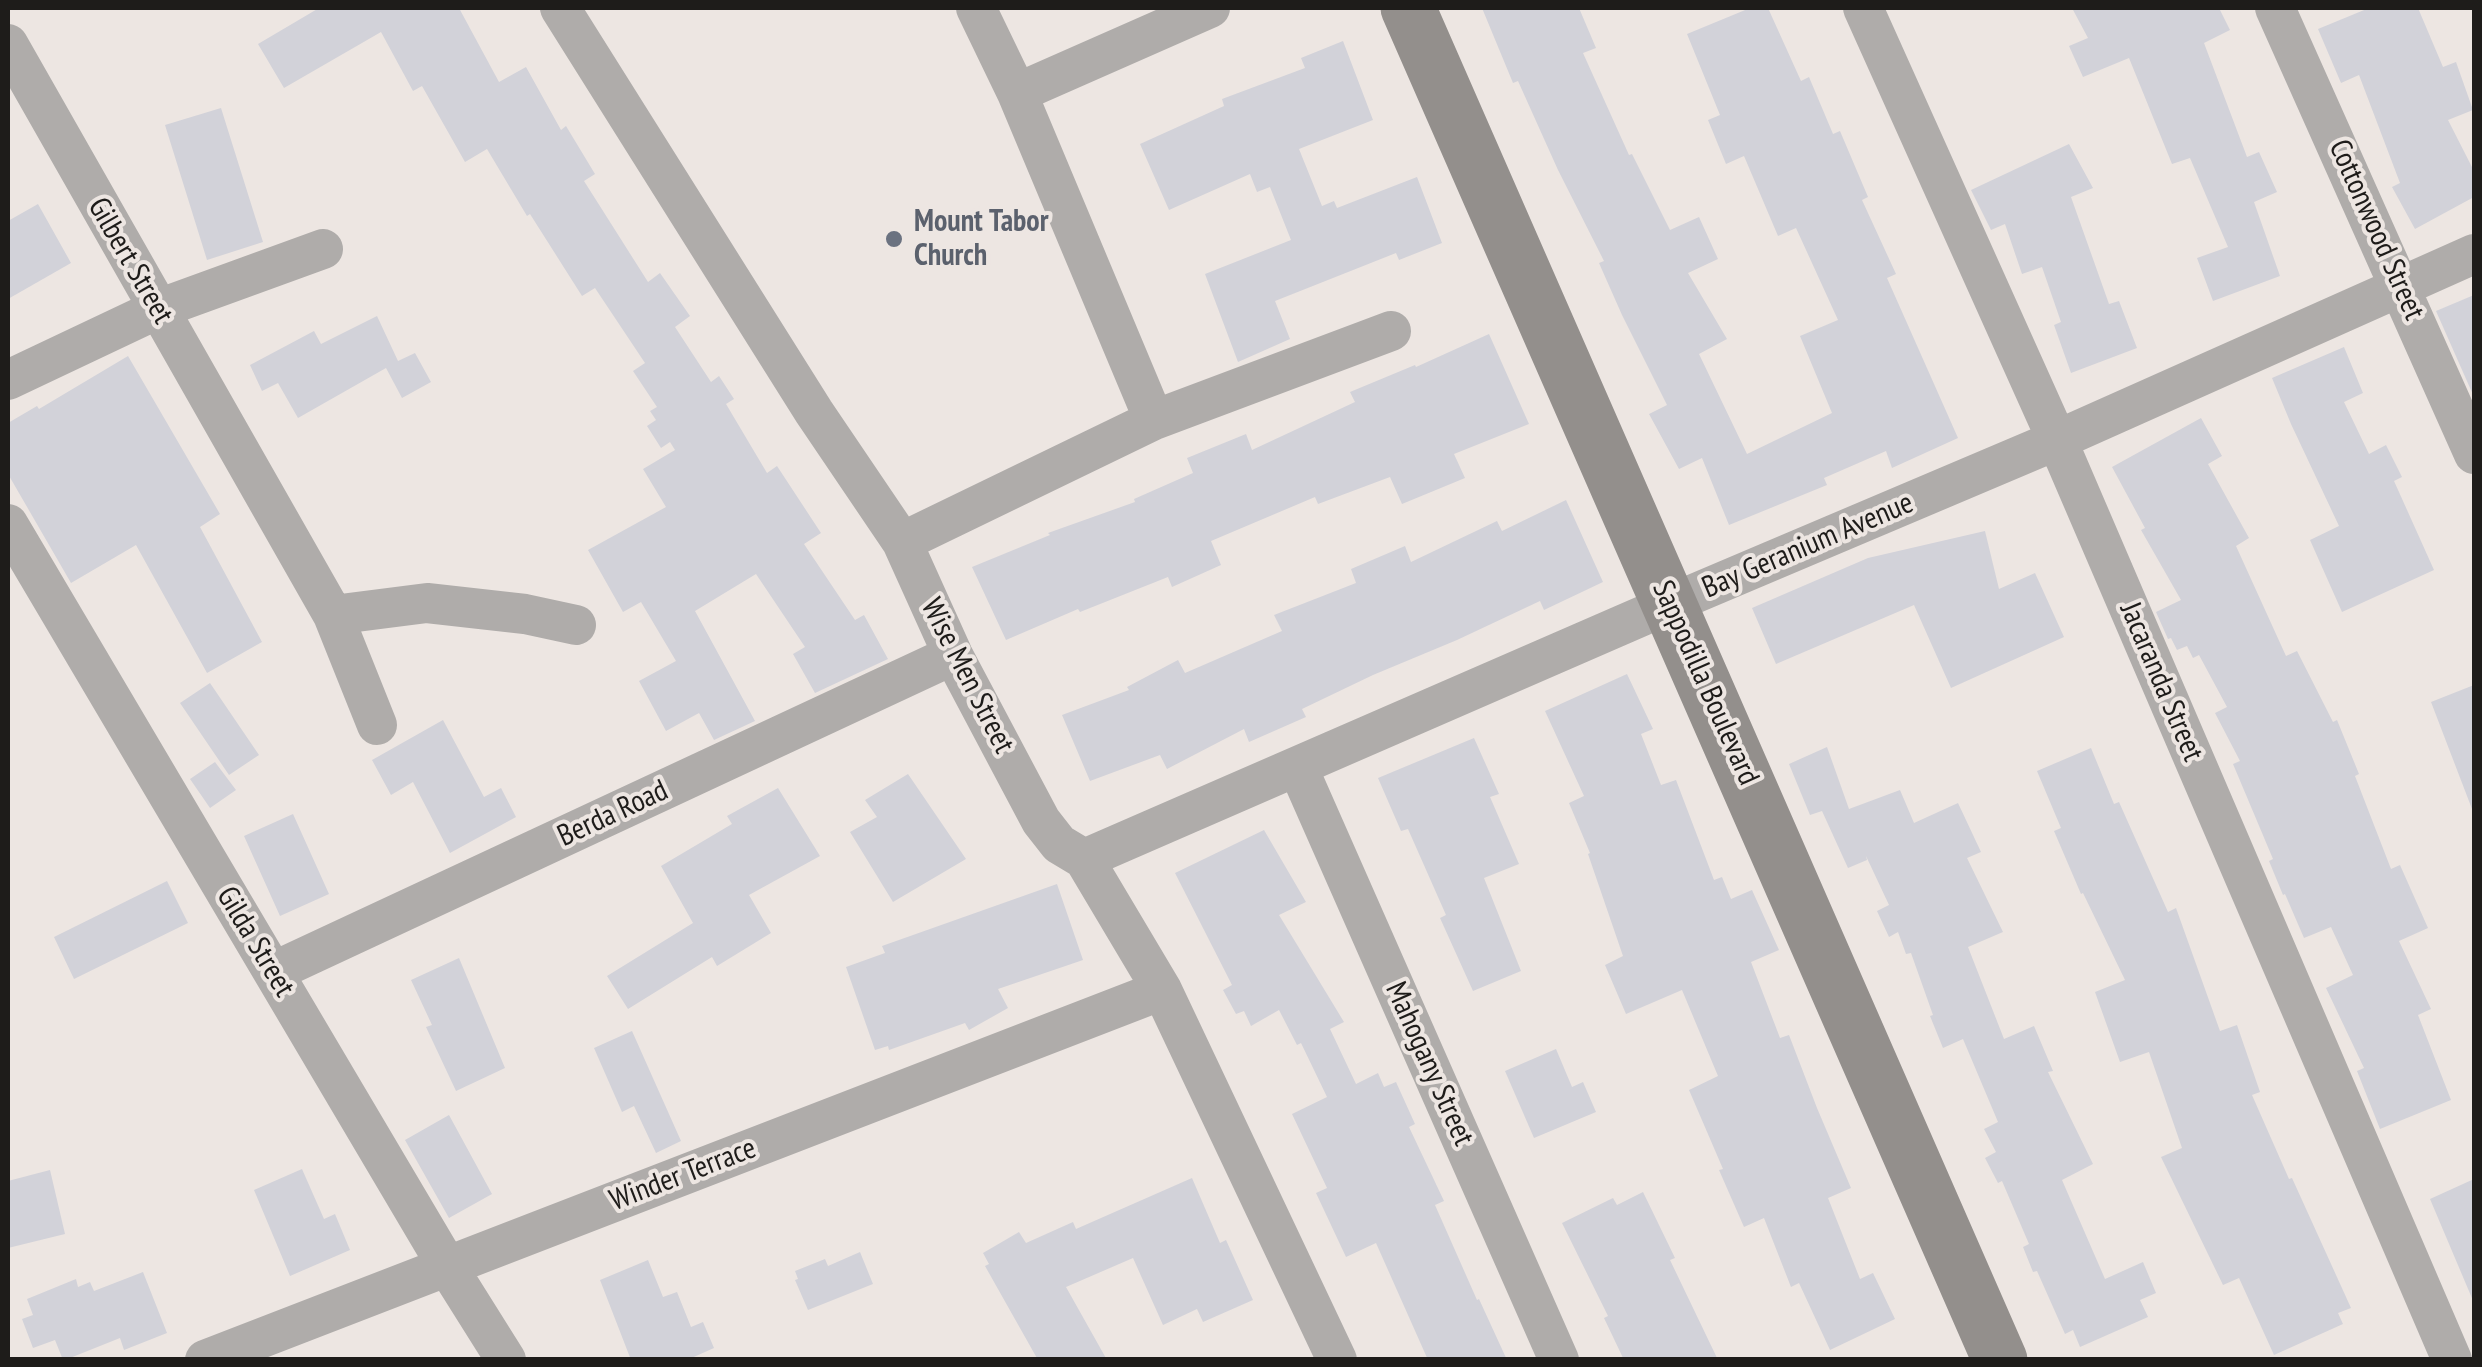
<!DOCTYPE html>
<html>
<head>
<meta charset="utf-8">
<style>
  body { margin:0 }
  #map { position:relative; width:2482px; height:1367px; overflow:hidden; background:#ede6e2; font-family:"PT Sans Narrow",sans-serif }
  canvas { display:block }
  .frame { position:absolute; inset:0; border:10px solid #1e1c1a; pointer-events:none }
</style>
</head>
<body>
<div id="map">
<canvas width="2482" height="1367"></canvas>
<div class="frame"></div>
</div>
<script>
const ctx = document.querySelector('canvas').getContext('2d');
ctx.lineJoin = 'round';
function fillPath(path, color) { ctx.fillStyle = color; ctx.fill(path, 'evenodd'); }
const toPath = rows => new Path2D(rows.map(r => 'M' + r).join(''));
function stroke(path, color, width, dash) { ctx.strokeStyle = color; ctx.lineWidth = width; ctx.lineCap = dash ? 'butt' : 'round'; ctx.setLineDash(dash || []); ctx.stroke(path); }
function drawText(font, color, halo, rows, align = 'center') {
  ctx.font = font + ' "PT Sans Narrow",sans-serif'; ctx.lineWidth = 8; ctx.setLineDash([]); ctx.textBaseline = 'middle'; ctx.strokeStyle = halo; ctx.fillStyle = color; for (const [text, x, y, turn = 0] of rows) {
    ctx.save(); ctx.translate(x, y); ctx.rotate((+turn || 0) * Math.PI / 180); ctx.textAlign = isNaN(turn) ? turn : align; if (halo) ctx.strokeText(text, 0, 0); ctx.fillText(text, 0, 0); ctx.restore();
  }
}
fillPath(toPath([
  [319,8,459,8,499,82,526,67,561,130,566,126,595,174,584,181,648,282,660,273,690,316,675,327,711,382,719,376,734,399,726,404,767,473,777,466,821,533,804,544,855,620,864,615,888,659,815,693,793,654,805,647,756,574,695,611,755,721,714,740,699,713,666,731,639,681,676,661,641,602,623,612,588,550,666,507,643,469,675,450,670,442,661,448,647,426,656,420,650,411,657,407,633,371,645,363,595,288,582,296,530,214,527,216,487,149,465,162,422,86,413,91,381,32,284,88,258,44],
  [1482,8,1579,8,1596,48,1583,53,1629,155,1632,154,1670,230,1699,217,1718,259,1688,273,1727,339,1699,354,1747,454,1832,413,1800,336,1838,320,1796,228,1778,236,1744,156,1726,164,1708,120,1720,115,1687,34,1750,8,1768,8,1801,81,1809,77,1833,134,1840,131,1868,197,1862,200,1896,274,1887,278,1958,438,1892,468,1886,451,1824,478,1827,485,1729,525,1702,458,1679,469,1649,414,1667,405,1622,315,1599,263,1604,261,1558,170,1518,81,1513,83],
  [2072,8,2219,8,2230,30,2204,43,2247,157,2259,152,2277,192,2254,202,2280,276,2213,301,2197,258,2228,247,2190,158,2172,164,2129,58,2083,77,2069,46,2088,38],
  [2369,8,2418,8,2443,67,2456,62,2473,110,2448,120,2474,171,2474,197,2415,229,2392,187,2400,183,2359,75,2341,83,2318,29],
  [1343,41,1373,120,1299,149,1322,206,1334,201,1337,208,1417,177,1442,243,1399,260,1396,253,1275,301,1290,339,1238,362,1205,274,1291,240,1270,187,1257,192,1250,174,1169,210,1140,144,1224,106,1222,99,1305,68,1301,58],
  [221,108,263,242,207,260,165,125],
  [2069,144,2093,188,2071,197,2109,304,2119,301,2137,348,2071,373,2054,325,2061,322,2042,267,2022,274,2005,224,1991,230,1971,190],
  [38,204,71,263,8,299,8,221],
  [2474,295,2474,397,2436,311],
  [377,316,398,361,415,353,431,382,402,398,386,368,298,418,278,383,262,391,250,365,314,331,321,344],
  [1489,334,1529,424,1454,454,1465,478,1402,504,1390,477,1318,504,1315,497,1211,541,1221,565,1172,587,1168,577,1080,612,1078,609,1006,640,972,567,1050,535,1048,533,1135,502,1134,499,1193,473,1187,458,1246,434,1252,450,1355,402,1350,392,1415,365,1416,367],
  [2344,347,2363,393,2344,402,2369,454,2386,445,2402,477,2394,481,2434,570,2342,612,2310,540,2339,526,2291,424,2272,378],
  [128,356,220,514,200,527,262,642,207,673,136,545,71,583,8,474,8,423,37,406,39,409],
  [2201,418,2222,456,2208,464,2249,538,2236,546,2286,656,2297,651,2333,722,2337,720,2359,774,2355,776,2391,869,2400,865,2428,928,2399,941,2431,1009,2418,1015,2451,1100,2380,1129,2357,1071,2364,1068,2326,988,2353,975,2331,927,2304,938,2285,894,2283,895,2269,861,2273,859,2233,764,2240,761,2215,713,2227,707,2199,655,2193,658,2187,646,2177,650,2171,638,2168,639,2156,612,2181,600,2141,530,2145,528,2112,467],
  [1566,500,1603,582,1544,610,1540,601,1457,640,1373,675,1302,709,1306,717,1249,742,1244,729,1167,769,1160,755,1090,781,1062,715,1129,690,1127,687,1178,660,1185,673,1282,631,1274,615,1356,583,1351,569,1405,546,1411,562,1497,521,1502,531],
  [1985,531,1999,589,2035,573,2064,637,1951,688,1914,605,1776,664,1752,608,1868,558],
  [1627,674,1653,729,1641,734,1661,785,1676,780,1714,880,1722,877,1731,899,1752,890,1779,950,1751,962,1780,1038,1789,1035,1817,1108,1851,1188,1828,1198,1860,1279,1873,1273,1895,1319,1830,1350,1799,1283,1791,1287,1764,1218,1744,1227,1719,1170,1723,1169,1689,1090,1718,1076,1682,990,1626,1014,1605,965,1623,956,1588,854,1590,853,1569,803,1584,796,1545,711],
  [210,683,259,755,229,775,180,703],
  [2474,685,2474,808,2472,809,2431,702],
  [443,720,484,797,501,788,516,817,450,853,413,782,391,795,372,760],
  [1474,738,1499,794,1490,797,1519,864,1484,878,1521,971,1473,991,1440,918,1446,915,1408,829,1401,831,1378,778],
  [1827,747,1849,809,1900,790,1914,823,1958,803,1981,852,1967,858,2003,932,1968,947,2004,1039,2034,1026,2053,1071,2048,1072,2093,1164,2062,1180,2105,1279,2143,1262,2156,1293,2140,1300,2148,1317,2080,1347,2073,1330,2065,1334,2037,1271,2033,1272,2023,1247,2029,1244,2002,1181,1998,1183,1985,1158,1996,1152,1984,1129,1998,1122,1963,1039,1943,1048,1930,1016,1933,1015,1911,953,1906,954,1898,932,1889,937,1877,911,1889,905,1866,856,1867,860,1848,868,1822,811,1810,815,1789,764],
  [2091,748,2114,804,2119,802,2168,912,2176,908,2220,1031,2237,1025,2260,1092,2252,1095,2289,1179,2292,1178,2351,1308,2338,1313,2343,1324,2274,1355,2239,1278,2223,1285,2161,1157,2182,1148,2149,1052,2120,1062,2095,992,2125,980,2083,893,2081,894,2054,831,2061,828,2037,771],
  [215,762,236,790,210,808,190,779],
  [908,774,966,859,893,902,850,832,877,817,865,800],
  [778,788,820,856,749,895,771,933,717,966,712,957,628,1009,607,976,693,923,661,866,732,824,727,816],
  [293,814,329,894,280,916,244,836],
  [1264,830,1306,902,1279,915,1344,1022,1330,1029,1356,1084,1378,1073,1384,1087,1396,1082,1415,1124,1409,1127,1444,1201,1435,1205,1477,1300,1479,1299,1507,1360,1428,1360,1376,1243,1346,1257,1316,1193,1327,1188,1292,1114,1327,1097,1301,1043,1297,1045,1279,1010,1251,1026,1244,1011,1236,1014,1223,990,1232,985,1175,873],
  [167,881,188,923,74,979,54,937],
  [1057,884,1083,960,998,989,1008,1008,969,1030,965,1023,889,1050,888,1046,875,1050,846,967,885,953,882,946],
  [459,958,505,1068,456,1091,426,1027,432,1025,411,980],
  [632,1031,681,1141,656,1153,634,1106,622,1112,594,1048],
  [1556,1049,1572,1087,1583,1082,1596,1112,1534,1138,1505,1071],
  [449,1115,492,1194,449,1218,405,1140],
  [302,1169,324,1219,335,1214,350,1250,290,1276,254,1190],
  [50,1170,65,1234,8,1248,8,1181],
  [1192,1178,1220,1243,1226,1240,1253,1300,1203,1322,1197,1309,1163,1325,1133,1258,1066,1287,1107,1360,1038,1360,985,1266,989,1264,983,1253,1019,1232,1026,1243,1073,1222,1076,1229],
  [2474,1179,2474,1303,2430,1199],
  [1643,1192,1675,1258,1670,1260,1718,1360,1624,1360,1604,1318,1608,1316,1562,1223,1613,1198,1617,1205],
  [860,1252,873,1284,808,1310,795,1280,798,1279,795,1271,825,1259,828,1266],
  [648,1260,663,1297,677,1292,691,1327,703,1322,714,1348,687,1360,631,1360,600,1280],
  [143,1272,167,1333,124,1350,120,1338,65,1360,63,1360,55,1340,33,1348,22,1319,33,1315,27,1299,76,1279,78,1287,90,1282,94,1291]
]), '#d2d2d9');
stroke(toPath([
  [560,8,814,412,902,542,953,655,1041,821,1059,844,1084,859,1162,990,1337,1360],
  [976,8,1017,93,1154,420],
  [1863,8,2057,440,2452,1360],
  [2275,8,2474,454],
  [8,44,333,615,377,725],
  [1017,93,1210,8],
  [8,380,158,309,323,249],
  [8,524,447,1266,506,1360],
  [902,542,1154,420,1391,331],
  [333,615,427,603,525,614,576,625],
  [1298,768,1559,1360],
  [1084,859,1670,604,2057,440,2474,254],
  [273,972,953,655],
  [205,1360,1162,990]
]), '#afacaa', 40);
stroke(toPath([
  [1408,8,2000,1360]
]), '#938f8c', 55);
for (const [x, y, r, color] of [
  [894,239,10,"#6b7280"]
]) { const dot = new Path2D(); dot.arc(x, y, r, 0, 2 * Math.PI); ctx.fillStyle = color; ctx.fill(dot); stroke(dot, '#ede6e2', 4); }
drawText('bold 30px', '#5b616d', '#ede6e2', [
  ["Mount Tabor",914,222],
  ["Church",914,256]
], 'left');
drawText('30px', '#1e1c1a', '#ede6e2', [
  ["Cottonwood Street",2376,230,66],
  ["Gilbert Street",130,261,60],
  ["Bay Geranium Avenue",1808,546,-23],
  ["Wise Men Street",967,676,63],
  ["Jacaranda Street",2161,682,67],
  ["Sappodilla Boulevard",1705,683,66],
  ["Berda Road",613,814,-25],
  ["Gilda Street",255,942,59],
  ["Mahogany Street",1429,1064,66],
  ["Winder Terrace",683,1175,-21]
]);
</script>
</body>
</html>
